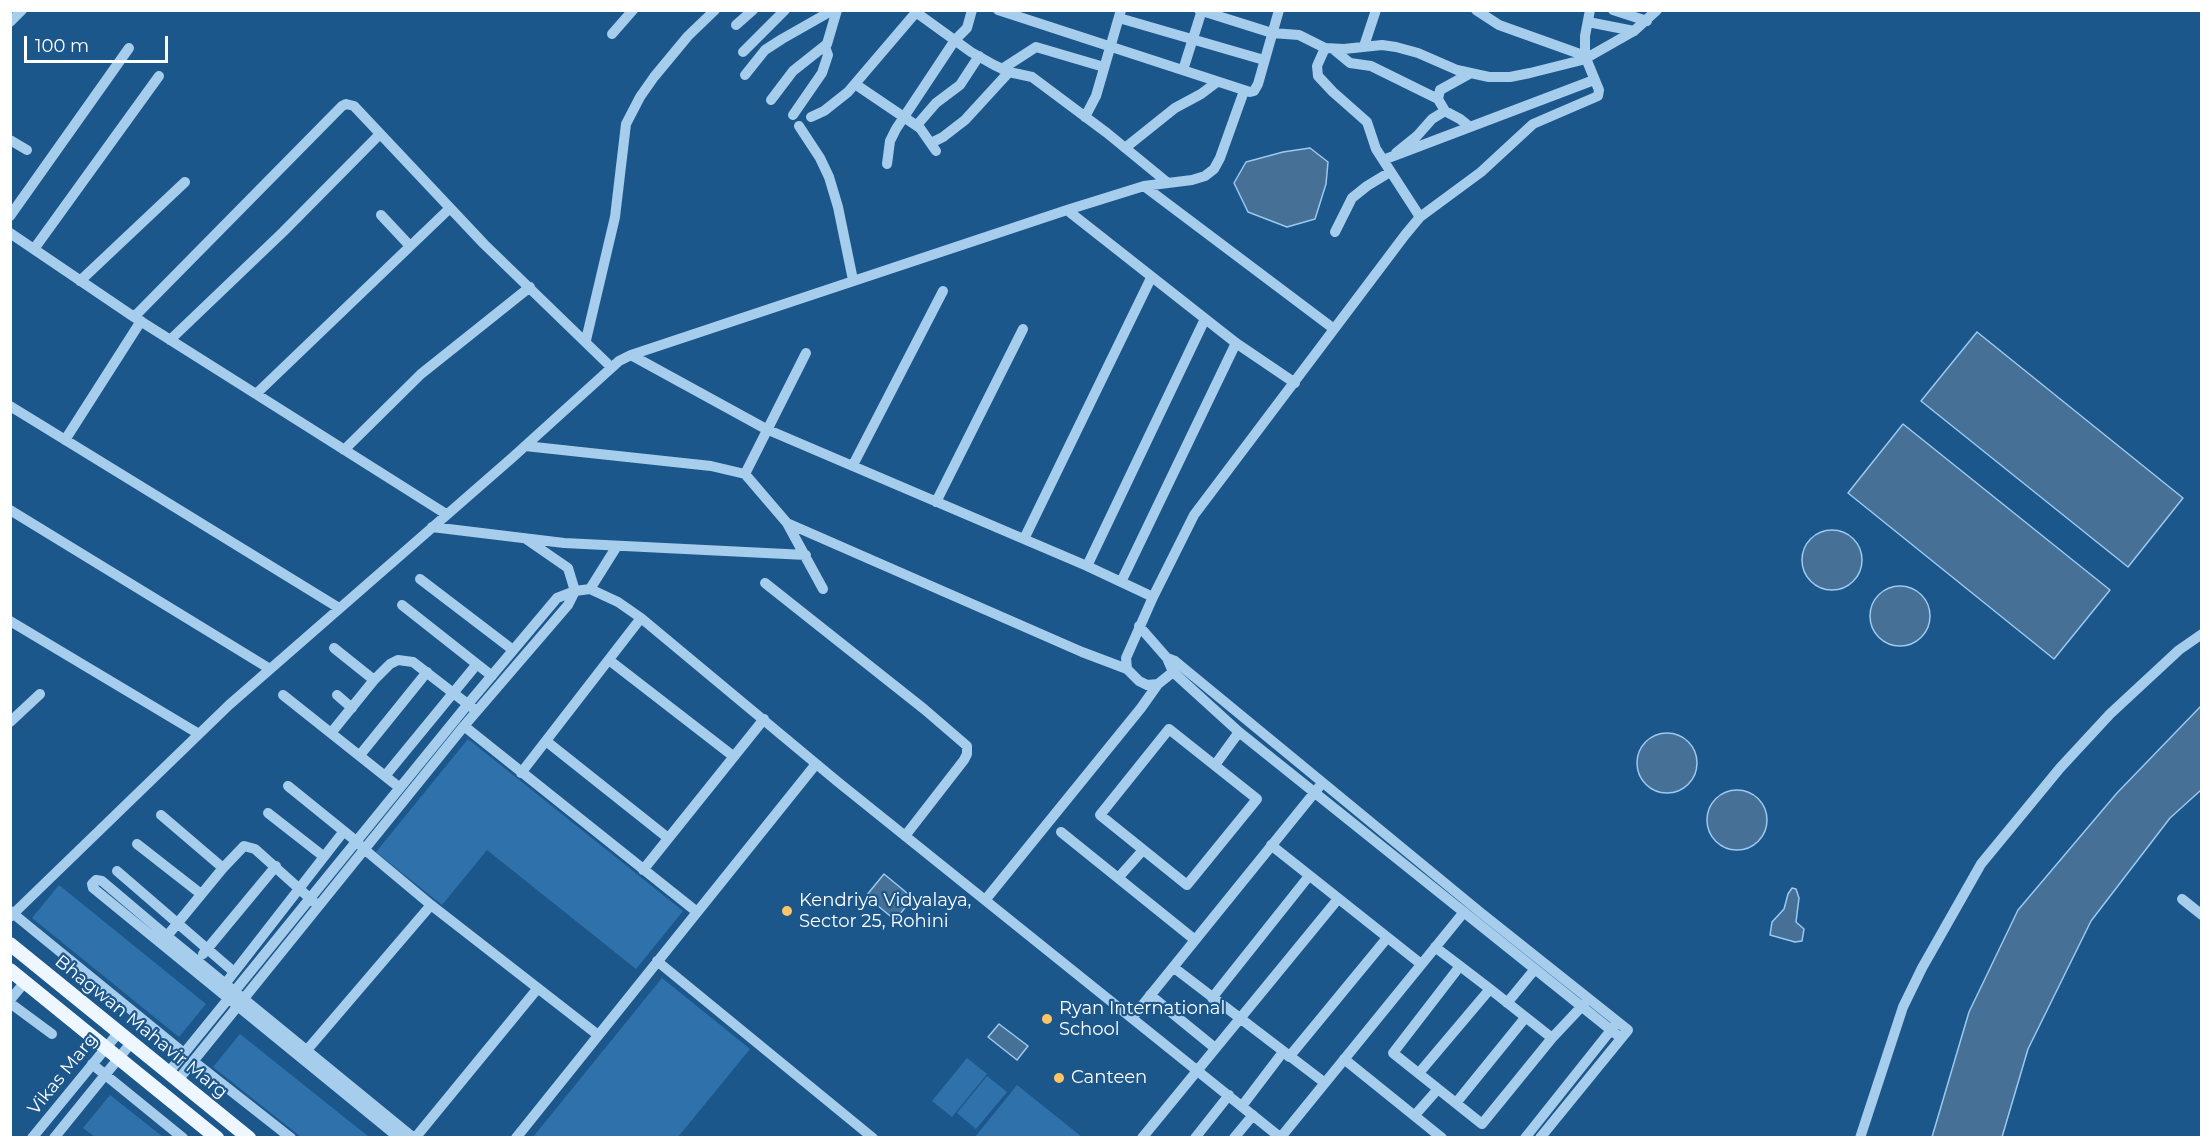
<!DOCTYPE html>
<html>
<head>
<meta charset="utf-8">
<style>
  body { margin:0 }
  #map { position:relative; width:2212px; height:1148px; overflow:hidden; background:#1c578c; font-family:Montserrat,sans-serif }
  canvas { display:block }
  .frame { position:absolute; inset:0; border:12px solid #fff; pointer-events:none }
  .scale { position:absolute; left:24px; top:36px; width:144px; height:27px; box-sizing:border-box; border:3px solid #fff; border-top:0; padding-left:8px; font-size:18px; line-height:21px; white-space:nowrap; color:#fff; -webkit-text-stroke:4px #1c578c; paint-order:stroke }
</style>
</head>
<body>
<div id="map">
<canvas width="2212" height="1148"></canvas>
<div class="frame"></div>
<div class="scale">100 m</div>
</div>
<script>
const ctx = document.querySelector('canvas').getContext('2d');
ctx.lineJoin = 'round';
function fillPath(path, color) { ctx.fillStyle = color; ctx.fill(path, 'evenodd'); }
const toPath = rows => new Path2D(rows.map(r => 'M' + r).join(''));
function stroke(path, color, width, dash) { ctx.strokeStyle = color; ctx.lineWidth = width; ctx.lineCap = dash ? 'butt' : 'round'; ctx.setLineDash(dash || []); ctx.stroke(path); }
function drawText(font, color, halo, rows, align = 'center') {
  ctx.font = font + ' Montserrat,sans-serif'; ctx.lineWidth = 4.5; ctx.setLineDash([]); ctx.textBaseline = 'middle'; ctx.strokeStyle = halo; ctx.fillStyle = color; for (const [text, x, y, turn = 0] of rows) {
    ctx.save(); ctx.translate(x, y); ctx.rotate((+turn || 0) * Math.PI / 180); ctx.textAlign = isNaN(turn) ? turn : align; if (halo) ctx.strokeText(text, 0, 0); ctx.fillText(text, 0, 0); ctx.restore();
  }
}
fillPath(toPath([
  [468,739,683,911,636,969,487,850,442,905,376,852],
  [59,885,206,1004,179,1037,32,918],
  [662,978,750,1049,678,1137,533,1137],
  [240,1034,369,1137,301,1137,213,1067],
  [967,1058,987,1074,952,1117,932,1101],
  [987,1076,1007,1092,976,1129,957,1113],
  [1017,1085,1082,1137,975,1137],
  [110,1095,163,1137,95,1137,83,1128]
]), '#2f71aa');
const water = toPath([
  [1310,148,1328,162,1326,184,1315,219,1287,227,1248,212,1234,183,1246,162,1283,152,1310,148],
  [1977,332,2183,498,2128,567,1921,401,1977,332],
  [1903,424,2110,590,2054,659,1848,493,1903,424],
  '1802 560a30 30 0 1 1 60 0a30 30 0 1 1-60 0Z',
  '1870 616a30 30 0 1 1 60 0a30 30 0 1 1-60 0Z',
  [2201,706,2201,790,2170,818,2091,921,2028,1049,2002,1137,1932,1137,1969,1012,2018,910,2117,793,2201,706],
  '1637 763a30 30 0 1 1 60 0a30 30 0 1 1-60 0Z',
  '1707 820a30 30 0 1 1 60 0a30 30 0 1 1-60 0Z',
  [884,874,913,898,895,920,866,896,884,874],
  [1792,888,1796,889,1799,898,1796,922,1804,929,1802,941,1795,942,1770,935,1772,922,1784,909,1788,894,1792,888],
  [999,1024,1028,1046,1017,1060,988,1037,999,1024]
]);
fillPath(water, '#467096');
stroke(water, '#9bc9ef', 1.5);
stroke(toPath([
  [998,10,1250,92,1254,91,1258,84,1279,10],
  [1199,10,1272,33,1299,35,1325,48,1344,49,1382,45,1396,47,1418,53,1457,70,1489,77,1510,77,1530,73,1586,59],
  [1476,10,1499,25,1580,54,1590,56,1634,31,1657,10],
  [1613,10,1647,21],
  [917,13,971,52,994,65,1009,72,1032,77,1107,133,1168,183],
  [1119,18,1264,60],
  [10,22,22,10],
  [1588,22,1634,31],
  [736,25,753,10],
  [612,34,633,10],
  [1364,46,1376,10],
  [1325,48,1317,66,1318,76,1333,92,1367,122,1376,149,1420,217],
  [1333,49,1350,63,1371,66,1438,99],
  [743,52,785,10],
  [1002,69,1036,47,1104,67],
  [1183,70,1202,10],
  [1469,74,1440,90,1438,99,1445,111,1460,119,1470,127],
  [745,75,765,50,782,39,833,10],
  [855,84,920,128,936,151],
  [771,100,793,71,827,44,837,10],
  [793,115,822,73,828,55,825,47],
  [811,117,824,111,848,92,918,10],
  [1085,117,1096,96,1121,10],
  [917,125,936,103,960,85,979,56],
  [799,126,820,158,829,177,838,207,853,280],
  [10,140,27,150],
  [931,143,943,137,965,120,1009,72],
  [1125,148,1175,108,1201,94,1217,82],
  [1396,153,1417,136,1432,119,1445,111],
  [1383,160,1594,80],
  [887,164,890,141,896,129,955,40,967,28,972,10],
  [1144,186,1334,329],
  [1067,210,1236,343,1295,383],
  [381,215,410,246],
  [10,216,129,48],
  [1335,232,1352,198,1367,186,1390,172],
  [10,233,134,317],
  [34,249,159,76],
  [80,281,185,182],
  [170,340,283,232,380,134],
  [586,340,615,217,626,124,640,97,654,77,688,36,715,10],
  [631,355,766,429,1087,566,1153,597],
  [256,394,450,208],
  [10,406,339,608],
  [65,440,141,321],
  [525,446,711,466,745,474,787,523,823,589],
  [344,450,421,374,530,287],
  [853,465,943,291],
  [745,474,806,353],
  [936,502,1023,329],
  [10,510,270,669],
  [446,514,134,317,342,106,346,104,354,106,484,244,611,367],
  [787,523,1082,652,1127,669],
  [432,527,564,543,806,555],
  [1024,539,1151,278],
  [1087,566,1205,319],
  [420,579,513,650],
  [1121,582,1236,343],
  [765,583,924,709,967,746,967,754,964,760,905,836],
  [590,589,617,546],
  [402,605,492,676],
  [10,621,199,734],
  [1139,626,1167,658,1173,672,1239,732,1621,1038],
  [334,648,374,680],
  [1167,658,1175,661,1480,912,1628,1030,1540,1138],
  [609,660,733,756],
  [1173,672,1158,684,1147,685,1139,681,1127,669,1126,658,1153,597,1194,515,1405,235,1420,217,1481,172,1533,124,1598,96,1599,90,1585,56,1585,36,1590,10],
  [283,695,400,788],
  [337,695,352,708],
  [10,722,40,694],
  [464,726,697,912],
  [1169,729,1257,799,1187,885,1100,815,1169,729],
  [331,733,374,680,390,664,398,660,413,662,474,709],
  [546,741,668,838],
  [360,755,427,672],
  [1215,765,1239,732],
  [521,773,641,618],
  [385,776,477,664],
  [288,786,356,841,364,849,431,905,598,1035],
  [268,813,323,856],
  [161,815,223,868],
  [1061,832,1195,940],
  [137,844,201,894],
  [1271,845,1421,964],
  [643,870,764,719],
  [117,871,234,972],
  [1119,877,1143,850],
  [986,899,1141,708,1158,684],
  [2182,899,2202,915],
  [10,911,184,1053],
  [10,917,229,705,513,457,619,361,631,355,1067,210,1144,186,1192,180,1205,176,1214,169,1220,158,1244,91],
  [167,936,223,868,244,846,255,849,314,902],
  [1435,947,1460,966,1490,989,1552,1038,1482,1124,1393,1053,1460,966],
  [203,954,276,866],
  [657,961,873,1138],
  [1173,967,1325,1083],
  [225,984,344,831],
  [1150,995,1215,1048],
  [1212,998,1309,876],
  [10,1000,25,982],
  [10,1003,52,1034],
  [1507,1003,1535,969],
  [1132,1018,1319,787],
  [1552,1038,1584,1004],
  [307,1050,431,905],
  [1289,1057,1387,938],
  [1344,1059,1442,1138],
  [193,1061,291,1138],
  [92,1064,183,1138],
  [168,1073,468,704,557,598,575,591,590,589,618,602,641,618,838,782,1281,1138],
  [1419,1073,1490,989],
  [178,1080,464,726,568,605,575,591,568,568,526,539],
  [1456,1103,1525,1018],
  [1242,1106,1283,1052],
  [1415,1115,1438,1089],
  [1281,1137,1464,912],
  [32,1138,119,1032],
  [54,1138,131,1043],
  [399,1138,93,888,92,884,96,880,102,881,167,936,414,1138],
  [415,1138,538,988],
  [516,1138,816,764],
  [1142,1138,1338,899],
  [1195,1138,1229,1095],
  [1234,1138,1253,1115],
  [1525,1138,1615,1025],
  [1860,1138,1903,1007,1922,968,1981,864,2060,768,2110,714,2179,650,2202,634]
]), '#a7cded', 10);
stroke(toPath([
  [10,944,249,1138],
  [10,970,217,1138]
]), '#eef6ff', 14);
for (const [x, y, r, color] of [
  [787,911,6,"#fec465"],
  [1047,1019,6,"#fec465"],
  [1059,1078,6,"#fec465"]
]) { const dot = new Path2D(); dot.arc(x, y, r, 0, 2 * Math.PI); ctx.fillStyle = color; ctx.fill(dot); stroke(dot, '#1c578c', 2); }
drawText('18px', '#fff', '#1c578c', [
  ["Kendriya Vidyalaya,",799,901],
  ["Sector 25, Rohini",799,922],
  ["Ryan International",1059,1009],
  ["School",1059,1030],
  ["Canteen",1071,1078]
], 'left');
drawText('18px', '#fff', '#1c578c', [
  ["Bhagwan Mahavir Marg",141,1027,39],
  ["Vikas Marg",63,1074,-51]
]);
</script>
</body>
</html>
